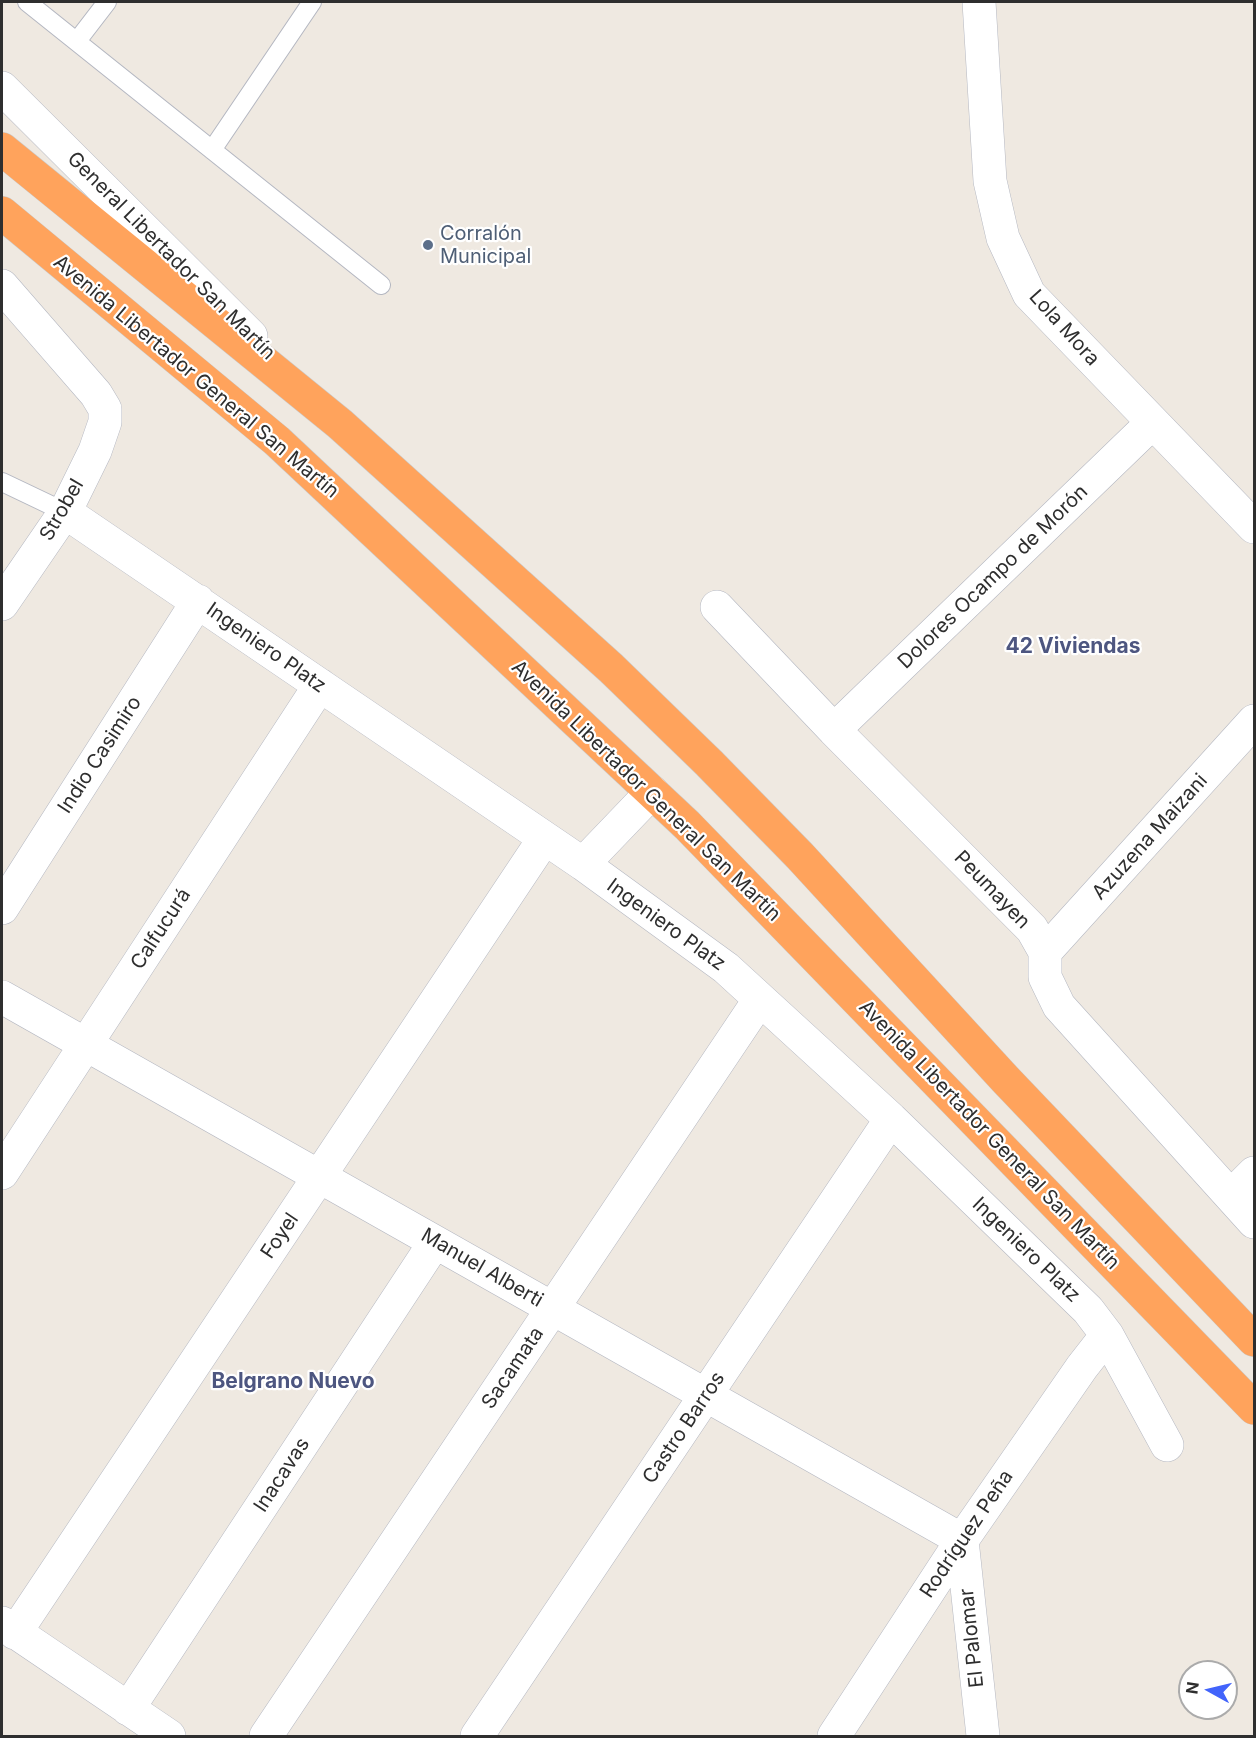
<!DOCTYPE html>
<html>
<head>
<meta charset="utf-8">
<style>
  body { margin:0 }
  #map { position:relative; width:1256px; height:1738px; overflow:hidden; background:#efe9e1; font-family:Inter,sans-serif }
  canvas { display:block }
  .frame { position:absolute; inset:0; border:3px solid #2e2e2e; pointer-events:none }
  .north { position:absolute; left:1178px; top:1660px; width:60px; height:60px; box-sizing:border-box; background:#fff; border:2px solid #ababab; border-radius:50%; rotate:278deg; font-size:16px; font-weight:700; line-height:24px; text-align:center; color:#2e2e2e }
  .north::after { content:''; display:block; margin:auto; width:21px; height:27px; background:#4264fb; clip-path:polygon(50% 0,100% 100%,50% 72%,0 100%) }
</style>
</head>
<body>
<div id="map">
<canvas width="1256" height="1738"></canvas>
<div class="frame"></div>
<div class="north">N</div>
</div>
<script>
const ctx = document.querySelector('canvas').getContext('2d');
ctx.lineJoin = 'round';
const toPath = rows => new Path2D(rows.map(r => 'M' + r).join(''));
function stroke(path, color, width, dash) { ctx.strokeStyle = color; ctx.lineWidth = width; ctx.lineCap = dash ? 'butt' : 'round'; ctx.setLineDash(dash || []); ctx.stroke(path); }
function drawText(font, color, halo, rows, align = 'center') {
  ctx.font = font + ' Inter,sans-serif'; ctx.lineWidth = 4.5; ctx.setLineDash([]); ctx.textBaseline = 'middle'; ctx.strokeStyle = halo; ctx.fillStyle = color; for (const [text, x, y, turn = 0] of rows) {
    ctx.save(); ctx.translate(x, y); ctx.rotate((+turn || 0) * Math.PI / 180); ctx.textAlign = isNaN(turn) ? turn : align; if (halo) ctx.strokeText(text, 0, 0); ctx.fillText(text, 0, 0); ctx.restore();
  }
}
const lane = toPath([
  [27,2,381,285],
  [77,41,107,2],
  [212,150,312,2],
  [2,482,65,512]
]);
const street = toPath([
  [979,2,990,181,1003,238,1029,294,1254,527],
  [2,88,251,336],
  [2,286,96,394,105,409,105,422,95,451,65,512,2,604],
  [65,512,583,864,726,968,891,1119,1088,1310,1107,1335,1167,1445],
  [717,607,834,730,1032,929,1045,952,1045,977,1059,1006,1254,1222],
  [834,730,1152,423],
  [583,864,652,792],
  [2,908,198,601],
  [1045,952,1254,721],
  [2,997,962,1540],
  [2,1173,320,685],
  [1231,1196,1254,1173],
  [962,1540,983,1736],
  [2,1623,169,1736],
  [15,1633,544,839],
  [128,1709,435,1242],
  [266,1736,760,999],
  [477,1736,891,1119],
  [834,1736,962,1540,1082,1367,1107,1335]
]);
const highway = toPath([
  [2,149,340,424,611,668,709,763,800,856,1005,1079,1254,1340],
  [2,213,277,441,687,825,1254,1408]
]);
stroke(lane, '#b4b7c1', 20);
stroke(street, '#b4b7c1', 34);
stroke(highway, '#c9c9c9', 34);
stroke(lane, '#fff', 18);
stroke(street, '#fff', 33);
stroke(highway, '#ffa35c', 33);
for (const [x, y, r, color] of [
  [428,245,6,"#5c6f8a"]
]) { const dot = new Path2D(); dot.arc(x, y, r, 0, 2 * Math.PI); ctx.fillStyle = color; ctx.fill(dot); stroke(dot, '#fff', 2); }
drawText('20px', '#4e5e75', '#fff', [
  ["Corralón",440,234],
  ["Municipal",440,257]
], 'left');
drawText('20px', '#2e2e2e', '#fff', [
  ["General Libertador San Martín",171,256,45],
  ["Lola Mora",1064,328,48],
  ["Avenida Libertador General San Martín",196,377,40],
  ["Strobel",62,510,-60],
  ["Dolores Ocampo de Morón",993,577,-44],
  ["Ingeniero Platz",266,648,35],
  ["Indio Casimiro",100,755,-57],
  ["Avenida Libertador General San Martín",646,791,44],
  ["Azuzena Maizani",1150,837,-48],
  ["Peumayen",992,890,46],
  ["Ingeniero Platz",666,925,36],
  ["Calfucurá",161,929,-57],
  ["Avenida Libertador General San Martín",989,1135,46],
  ["Foyel",280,1236,-56],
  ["Ingeniero Platz",1026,1250,44],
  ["Manuel Alberti",482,1268,30],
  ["Sacamata",513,1368,-56],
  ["Castro Barros",684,1428,-56],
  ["Inacavas",282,1475,-57],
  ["Rodríguez Peña",967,1534,-56],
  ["El Palomar",972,1638,-96]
]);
drawText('bold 21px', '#4d5680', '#fff', [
  ["42 Viviendas",1073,647],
  ["Belgrano Nuevo",293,1382]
]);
</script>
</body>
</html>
